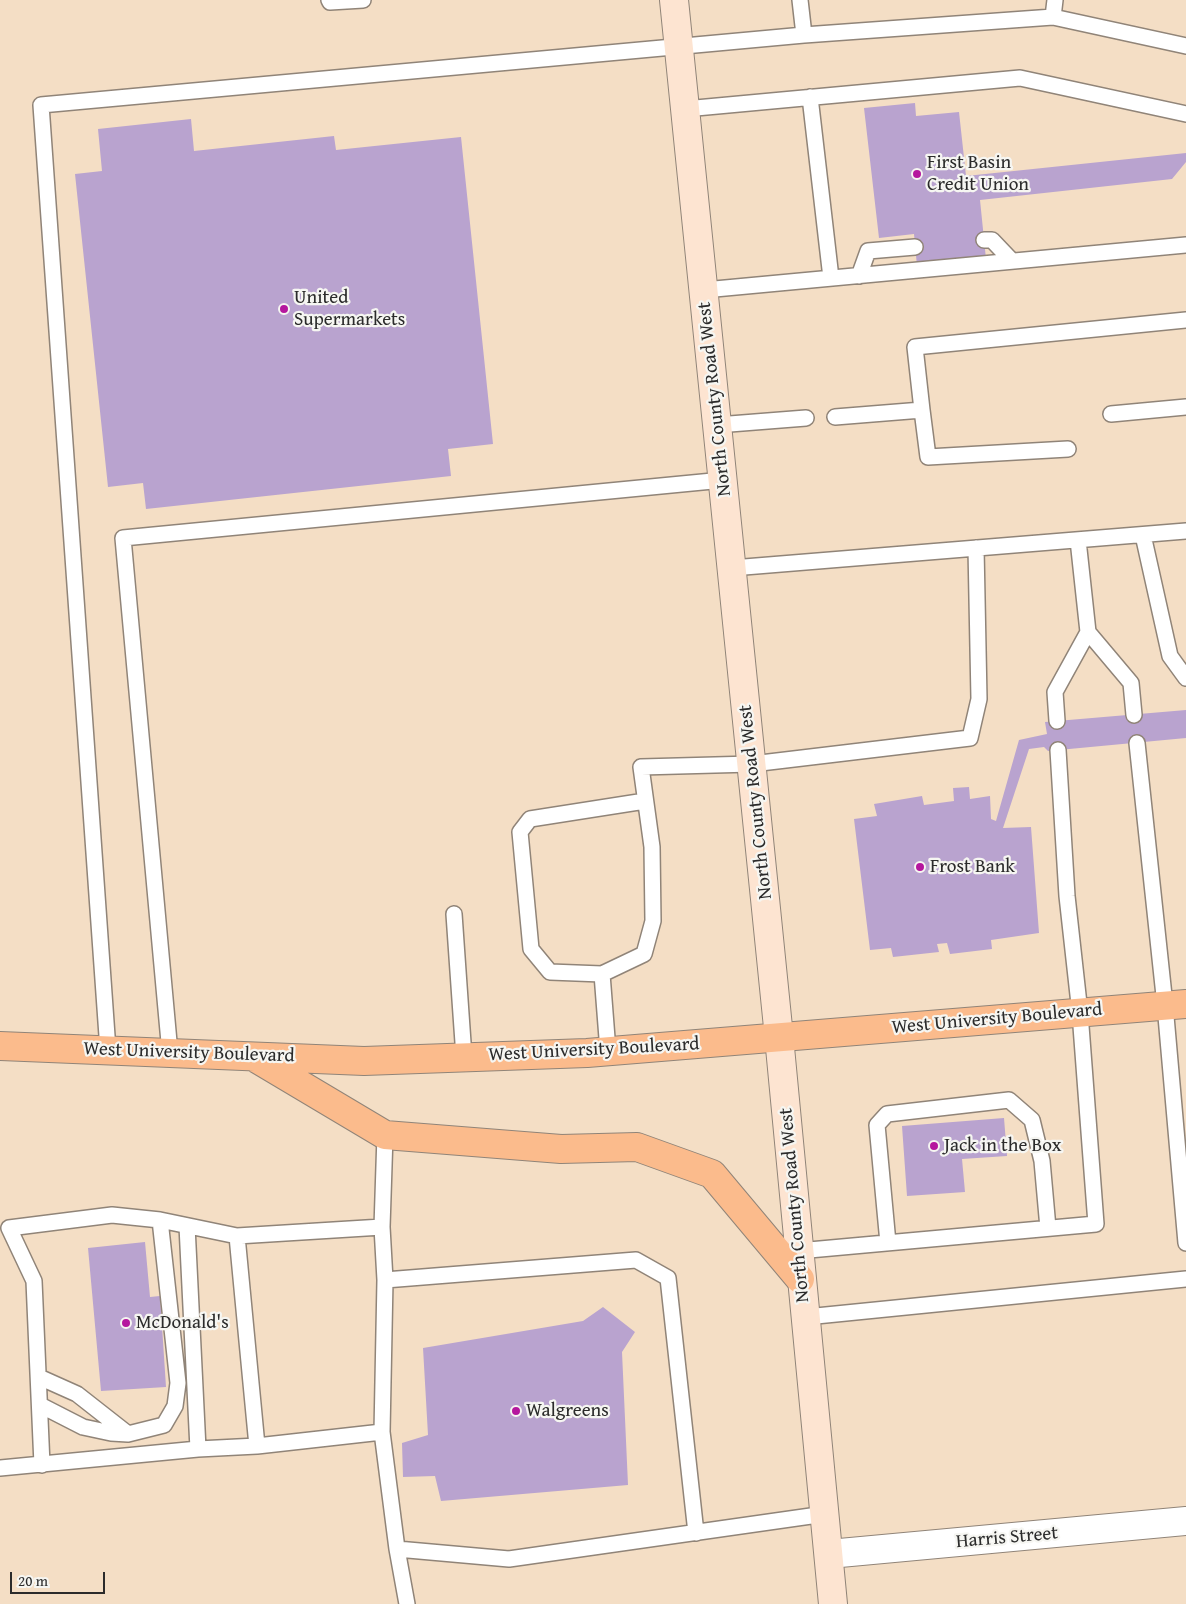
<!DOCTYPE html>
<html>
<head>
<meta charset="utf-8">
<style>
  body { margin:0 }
  #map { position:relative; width:1186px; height:1604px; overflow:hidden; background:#f4dec5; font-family:"Gentium Book Plus",serif }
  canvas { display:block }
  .scale { position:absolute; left:10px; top:1572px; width:95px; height:22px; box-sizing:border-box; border:2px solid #2b2b2b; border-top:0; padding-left:6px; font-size:15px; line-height:18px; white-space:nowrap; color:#2b2b2b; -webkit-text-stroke:4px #f6f6f2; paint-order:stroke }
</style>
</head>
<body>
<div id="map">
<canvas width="1186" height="1604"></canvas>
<div class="scale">20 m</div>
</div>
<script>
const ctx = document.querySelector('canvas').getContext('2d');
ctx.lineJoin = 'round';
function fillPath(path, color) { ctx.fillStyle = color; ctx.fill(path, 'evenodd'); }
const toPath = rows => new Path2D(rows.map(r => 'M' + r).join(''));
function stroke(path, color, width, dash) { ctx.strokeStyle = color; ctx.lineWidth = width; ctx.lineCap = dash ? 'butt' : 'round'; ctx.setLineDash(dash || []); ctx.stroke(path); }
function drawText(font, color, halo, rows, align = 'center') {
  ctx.font = font + ' "Gentium Book Plus",serif'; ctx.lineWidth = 4.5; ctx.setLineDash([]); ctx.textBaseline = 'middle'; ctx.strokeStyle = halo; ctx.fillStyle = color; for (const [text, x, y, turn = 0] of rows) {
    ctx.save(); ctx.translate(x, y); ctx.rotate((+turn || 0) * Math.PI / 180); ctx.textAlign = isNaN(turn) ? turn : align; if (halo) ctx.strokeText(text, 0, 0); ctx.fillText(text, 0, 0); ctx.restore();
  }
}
fillPath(toPath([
  [915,103,916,116,959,112,966,176,1186,153,1186,162,1172,179,980,200,986,259,917,266,914,234,879,238,864,108],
  [191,119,194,151,334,136,336,150,461,137,493,444,448,449,451,476,146,509,143,483,108,487,75,174,102,171,98,129],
  [1186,710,1186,738,1048,751,1044,747,1029,749,1003,828,1031,827,1039,933,991,940,992,949,950,954,947,943,937,944,939,952,893,957,891,948,870,950,854,819,877,816,874,804,922,796,924,805,954,801,953,788,969,787,970,799,990,796,991,819,996,821,1019,740,1047,734,1045,722],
  [1004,1118,1007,1156,962,1159,965,1192,907,1196,902,1126],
  [145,1242,150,1297,160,1296,166,1387,101,1391,88,1248],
  [603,1307,635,1332,622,1352,628,1485,441,1501,435,1476,403,1477,402,1443,428,1435,423,1348,583,1321]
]), '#b9a3cf');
const service = toPath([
  [329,0,330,2,363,0],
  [800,0,804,35],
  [1053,17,1055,0],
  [810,97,831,278],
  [685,109,1020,78,1186,114],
  [984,240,992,240,1012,261],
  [859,276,868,251,915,247],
  [704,290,1186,245],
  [922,410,928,457,1068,449],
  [1111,414,1186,407],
  [835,417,922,410,915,347,1186,320],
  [717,425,806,418],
  [1143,535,1170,656,1186,678],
  [1078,540,1088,632],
  [732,568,1186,531],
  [1057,721,1055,692,1088,632,1131,683,1134,715],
  [1137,743,1165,1005,1186,1243],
  [645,801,530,819,520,832,531,949,550,972,602,974,644,954,653,921,652,847,641,767,752,764,970,738,979,699,976,548],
  [454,914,464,1057],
  [602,974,608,1051],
  [108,1050,41,105,804,35,1053,17,1186,46],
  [170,1053,123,538,723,480],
  [385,1135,382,1227,385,1280,382,1432,397,1549,509,1559,825,1514],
  [187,1226,198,1449],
  [888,1243,877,1125,887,1114,1009,1100,1032,1120,1042,1161,1048,1228],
  [798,1251,1096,1224,1080,1013,1067,896,1058,750],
  [385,1280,636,1260,668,1278,696,1533],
  [806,1317,1186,1279],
  [39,1377,77,1394,128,1434],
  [40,1405,83,1427,111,1433,128,1434,164,1425,175,1406,178,1383,160,1220],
  [257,1446,237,1236,382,1227],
  [42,1465,34,1281,9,1228,112,1215,160,1220,237,1236],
  [0,1468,198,1449,257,1446,382,1432],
  [397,1549,407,1604]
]);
const minor = toPath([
  [829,1554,1186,1521]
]);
const secondary = toPath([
  [674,0,779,1037,833,1604]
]);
const primary = toPath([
  [0,1046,364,1061,587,1053,1186,1004],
  [254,1057,385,1135,561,1149,637,1147,712,1174,800,1279]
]);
stroke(service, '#908478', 18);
stroke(minor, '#908478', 30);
stroke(secondary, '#908478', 30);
stroke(primary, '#908478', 30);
stroke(service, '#fff', 15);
stroke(minor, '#fff', 28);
stroke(secondary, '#fde4d1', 28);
stroke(primary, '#fbbb8c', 28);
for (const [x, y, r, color] of [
  [917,174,5,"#b5179e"],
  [284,309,5,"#b5179e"],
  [920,867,5,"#b5179e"],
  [934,1146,5,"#b5179e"],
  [126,1323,5,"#b5179e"],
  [516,1411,5,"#b5179e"]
]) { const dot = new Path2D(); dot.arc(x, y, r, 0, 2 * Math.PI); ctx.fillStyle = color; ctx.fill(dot); stroke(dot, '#f6f6f2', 2); }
drawText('19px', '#2b2b2b', '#f6f6f2', [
  ["First Basin",927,163],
  ["Credit Union",927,185],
  ["United",294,298],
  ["Supermarkets",294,320],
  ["Frost Bank",930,867],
  ["Jack in the Box",944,1146],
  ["McDonald's",136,1323],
  ["Walgreens",526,1411]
], 'left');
drawText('19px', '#2b2b2b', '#f6f6f2', [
  ["North County Road West",715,399,-96],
  ["North County Road West",756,802,-96],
  ["West University Boulevard",997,1019,-5],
  ["West University Boulevard",594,1050,-3],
  ["West University Boulevard",189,1053,2],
  ["North County Road West",795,1205,-95],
  ["Harris Street",1007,1538,-5]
]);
</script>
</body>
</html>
